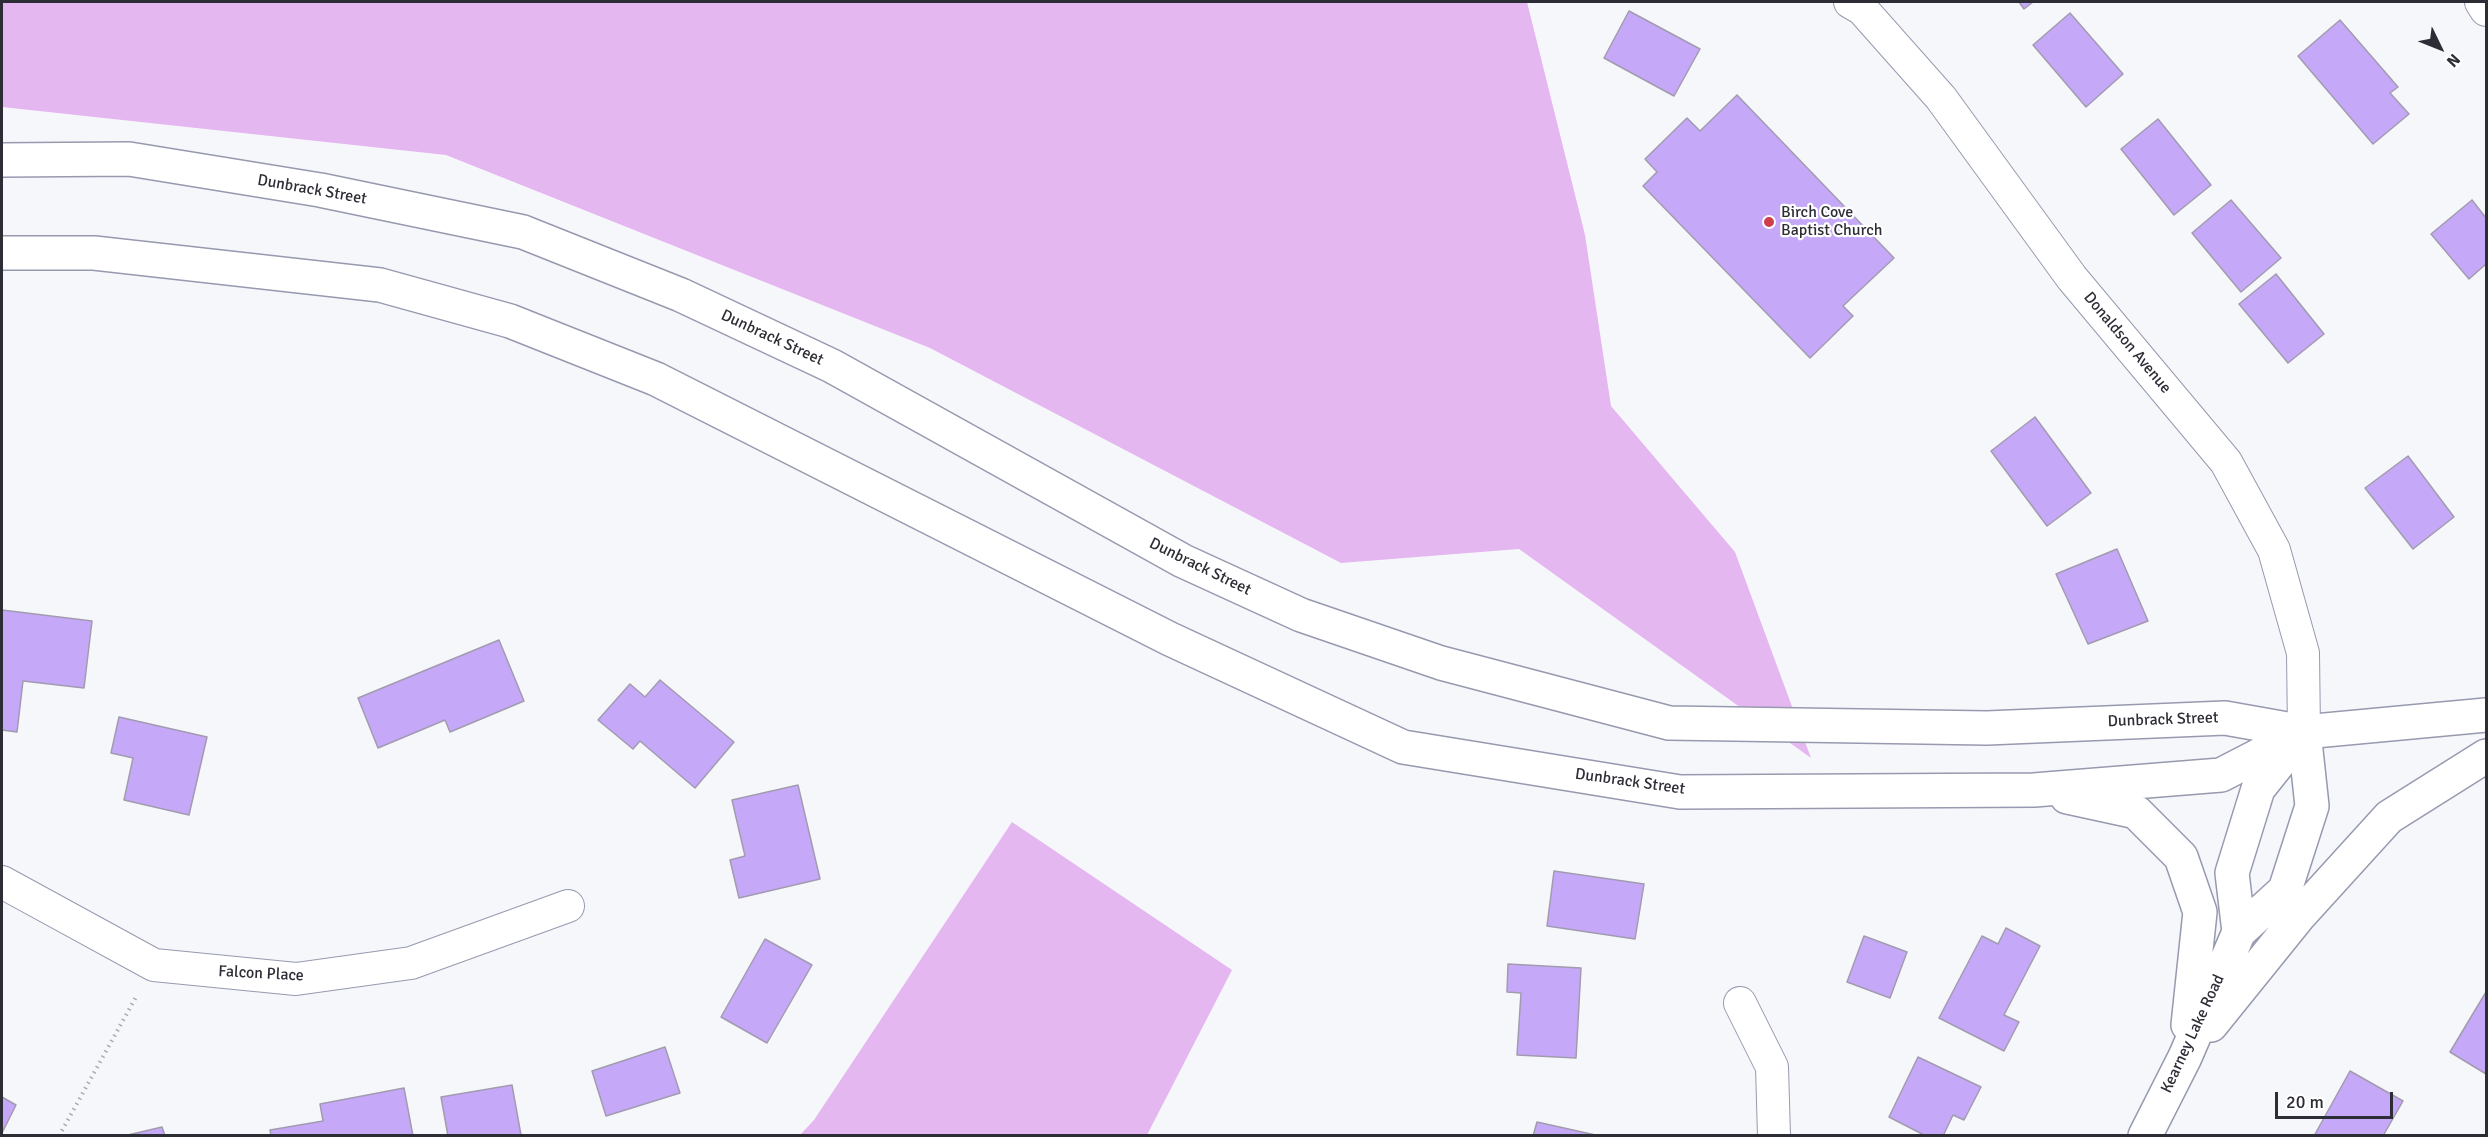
<!DOCTYPE html>
<html>
<head>
<meta charset="utf-8">
<style>
  body { margin:0 }
  #map { position:relative; width:2488px; height:1137px; overflow:hidden; background:#f6f7fb; font-family:Signika,sans-serif }
  canvas { display:block }
  .frame { position:absolute; inset:0; border:3px solid #2c2d35; pointer-events:none }
  .north { position:absolute; left:2410px; top:18px; width:60px; height:60px; -webkit-text-stroke:4px #fff; paint-order:stroke; rotate:133deg; font-size:16px; font-weight:700; line-height:24px; text-align:center; color:#2c2d35 }
  .north::after { content:''; display:block; margin:auto; width:21px; height:27px; background:#2c2d35; clip-path:polygon(50% 0,100% 100%,50% 72%,0 100%) }
  .scale { position:absolute; left:2275px; top:1092px; width:118px; height:27px; box-sizing:border-box; border:3px solid #2c2d35; border-top:0; padding-left:8px; font-size:18px; line-height:21px; white-space:nowrap; color:#2c2d35; -webkit-text-stroke:4px #fff; paint-order:stroke }
</style>
</head>
<body>
<div id="map">
<canvas width="2488" height="1137"></canvas>
<div class="frame"></div>
<div class="north">N</div>
<div class="scale">20 m</div>
</div>
<script>
const ctx = document.querySelector('canvas').getContext('2d');
ctx.lineJoin = 'round';
function fillPath(path, color) { ctx.fillStyle = color; ctx.fill(path, 'evenodd'); }
const toPath = rows => new Path2D(rows.map(r => 'M' + r).join(''));
function stroke(path, color, width, dash) { ctx.strokeStyle = color; ctx.lineWidth = width; ctx.lineCap = dash ? 'butt' : 'round'; ctx.setLineDash(dash || []); ctx.stroke(path); }
function drawText(font, color, halo, rows, align = 'center') {
  ctx.font = font + ' Signika,sans-serif'; ctx.lineWidth = 4.5; ctx.setLineDash([]); ctx.textBaseline = 'middle'; ctx.strokeStyle = halo; ctx.fillStyle = color; for (const [text, x, y, turn = 0] of rows) {
    ctx.save(); ctx.translate(x, y); ctx.rotate((+turn || 0) * Math.PI / 180); ctx.textAlign = isNaN(turn) ? turn : align; if (halo) ctx.strokeText(text, 0, 0); ctx.fillText(text, 0, 0); ctx.restore();
  }
}
fillPath(toPath([
  [2,2,1527,2,1585,235,1611,406,1735,552,1811,758,1519,549,1341,563,930,348,446,155,2,107],
  [1012,822,1232,970,1147,1135,800,1135,814,1120]
]), '#e5b7f0');
const building = toPath([
  [2019,2,2033,2,2024,9,2019,2],
  [1629,11,1700,49,1674,96,1604,58,1629,11],
  [2070,13,2123,74,2086,107,2033,45,2070,13],
  [2340,20,2398,87,2390,93,2409,114,2373,144,2298,56,2340,20],
  [1737,95,1894,258,1843,306,1853,316,1810,358,1643,186,1657,172,1645,159,1687,118,1700,131,1737,95],
  [2158,119,2211,185,2174,215,2121,149,2158,119],
  [2231,200,2281,258,2241,292,2192,233,2231,200],
  [2472,200,2486,218,2486,264,2469,279,2431,234,2472,200],
  [2276,274,2324,334,2288,363,2239,304,2276,274],
  [2035,417,2091,493,2047,526,1991,451,2035,417],
  [2408,456,2454,517,2413,549,2365,488,2408,456],
  [2117,549,2148,621,2088,644,2056,574,2117,549],
  [2,610,92,621,84,688,23,681,17,732,2,730,2,610],
  [499,640,524,701,450,732,445,720,378,748,358,698,499,640],
  [660,680,734,742,695,788,640,741,633,749,598,720,630,684,645,697,660,680],
  [119,717,207,737,189,815,124,800,133,758,111,753,119,717],
  [798,785,820,879,739,898,730,860,745,856,732,800,798,785],
  [1554,871,1644,884,1635,939,1547,926,1554,871],
  [2006,928,2040,946,2004,1015,2019,1022,2004,1051,1939,1018,1982,936,1998,944,2006,928],
  [1864,936,1907,952,1890,998,1847,982,1864,936],
  [765,939,812,965,767,1043,721,1017,765,939],
  [1508,964,1581,968,1576,1058,1517,1055,1521,993,1507,992,1508,964],
  [2486,992,2486,1074,2450,1052,2486,992],
  [665,1047,680,1093,606,1116,592,1071,665,1047],
  [1918,1057,1981,1087,1964,1120,1953,1115,1943,1136,1926,1136,1889,1117,1918,1057],
  [2350,1071,2403,1101,2383,1136,2314,1136,2350,1071],
  [512,1085,521,1135,448,1136,441,1097,512,1085],
  [404,1088,413,1136,271,1136,270,1130,323,1121,320,1104,404,1088],
  [2,1097,16,1105,2,1133,2,1097],
  [1537,1122,1600,1136,1533,1136,1537,1122],
  [162,1127,165,1136,128,1136,128,1135,162,1127]
]);
fillPath(building, '#c5a9f8');
stroke(building, '#a29bb0', 1.5);
const street = toPath([
  [1850,2,1862,9,1941,98,2072,278,2226,462,2274,550,2303,653,2304,732],
  [2481,2,2486,10],
  [2,882,154,965,296,979,411,963,568,906],
  [1740,1003,1772,1067,1774,1136]
]);
const secondary = toPath([
  [2,160,129,159,320,190,523,232,681,295,832,366,1183,561,1301,615,1441,663,1669,723,1987,728,2225,718,2304,732,2486,715],
  [2,253,94,253,380,285,510,321,656,379,1170,639,1403,747,1680,792,2034,790,2221,775,2304,732],
  [2067,797,2136,812,2181,857,2200,912,2188,1025],
  [2239,932,2232,873,2258,789,2297,740],
  [2211,1025,2299,916,2389,817,2486,756],
  [2145,1136,2185,1057,2239,932,2285,890,2312,806,2304,732]
]);
stroke(street, '#9799af', 34);
stroke(secondary, '#9799af', 36);
stroke(toPath([
  [59,1136,136,997]
]), '#a9aab0', 4, [1.5, 4.5]);
stroke(street, '#fff', 32);
stroke(secondary, '#fff', 33);
for (const [x, y, r, color] of [
  [1769,222,6,"#ce3e4d"]
]) { const dot = new Path2D(); dot.arc(x, y, r, 0, 2 * Math.PI); ctx.fillStyle = color; ctx.fill(dot); stroke(dot, '#fff', 2); }
drawText('16px', '#2c2d35', '#fff', [
  ["Dunbrack Street",312,190,10],
  ["Dunbrack Street",772,338,25],
  ["Donaldson Avenue",2127,343,50],
  ["Dunbrack Street",1200,567,26],
  ["Dunbrack Street",2163,720,-2],
  ["Dunbrack Street",1630,782,8],
  ["Falcon Place",261,974,3],
  ["Kearney Lake Road",2193,1034,-65]
]);
drawText('16px', '#2c2d35', '#fff', [
  ["Birch Cove",1781,213],
  ["Baptist Church",1781,231]
], 'left');
</script>
</body>
</html>
